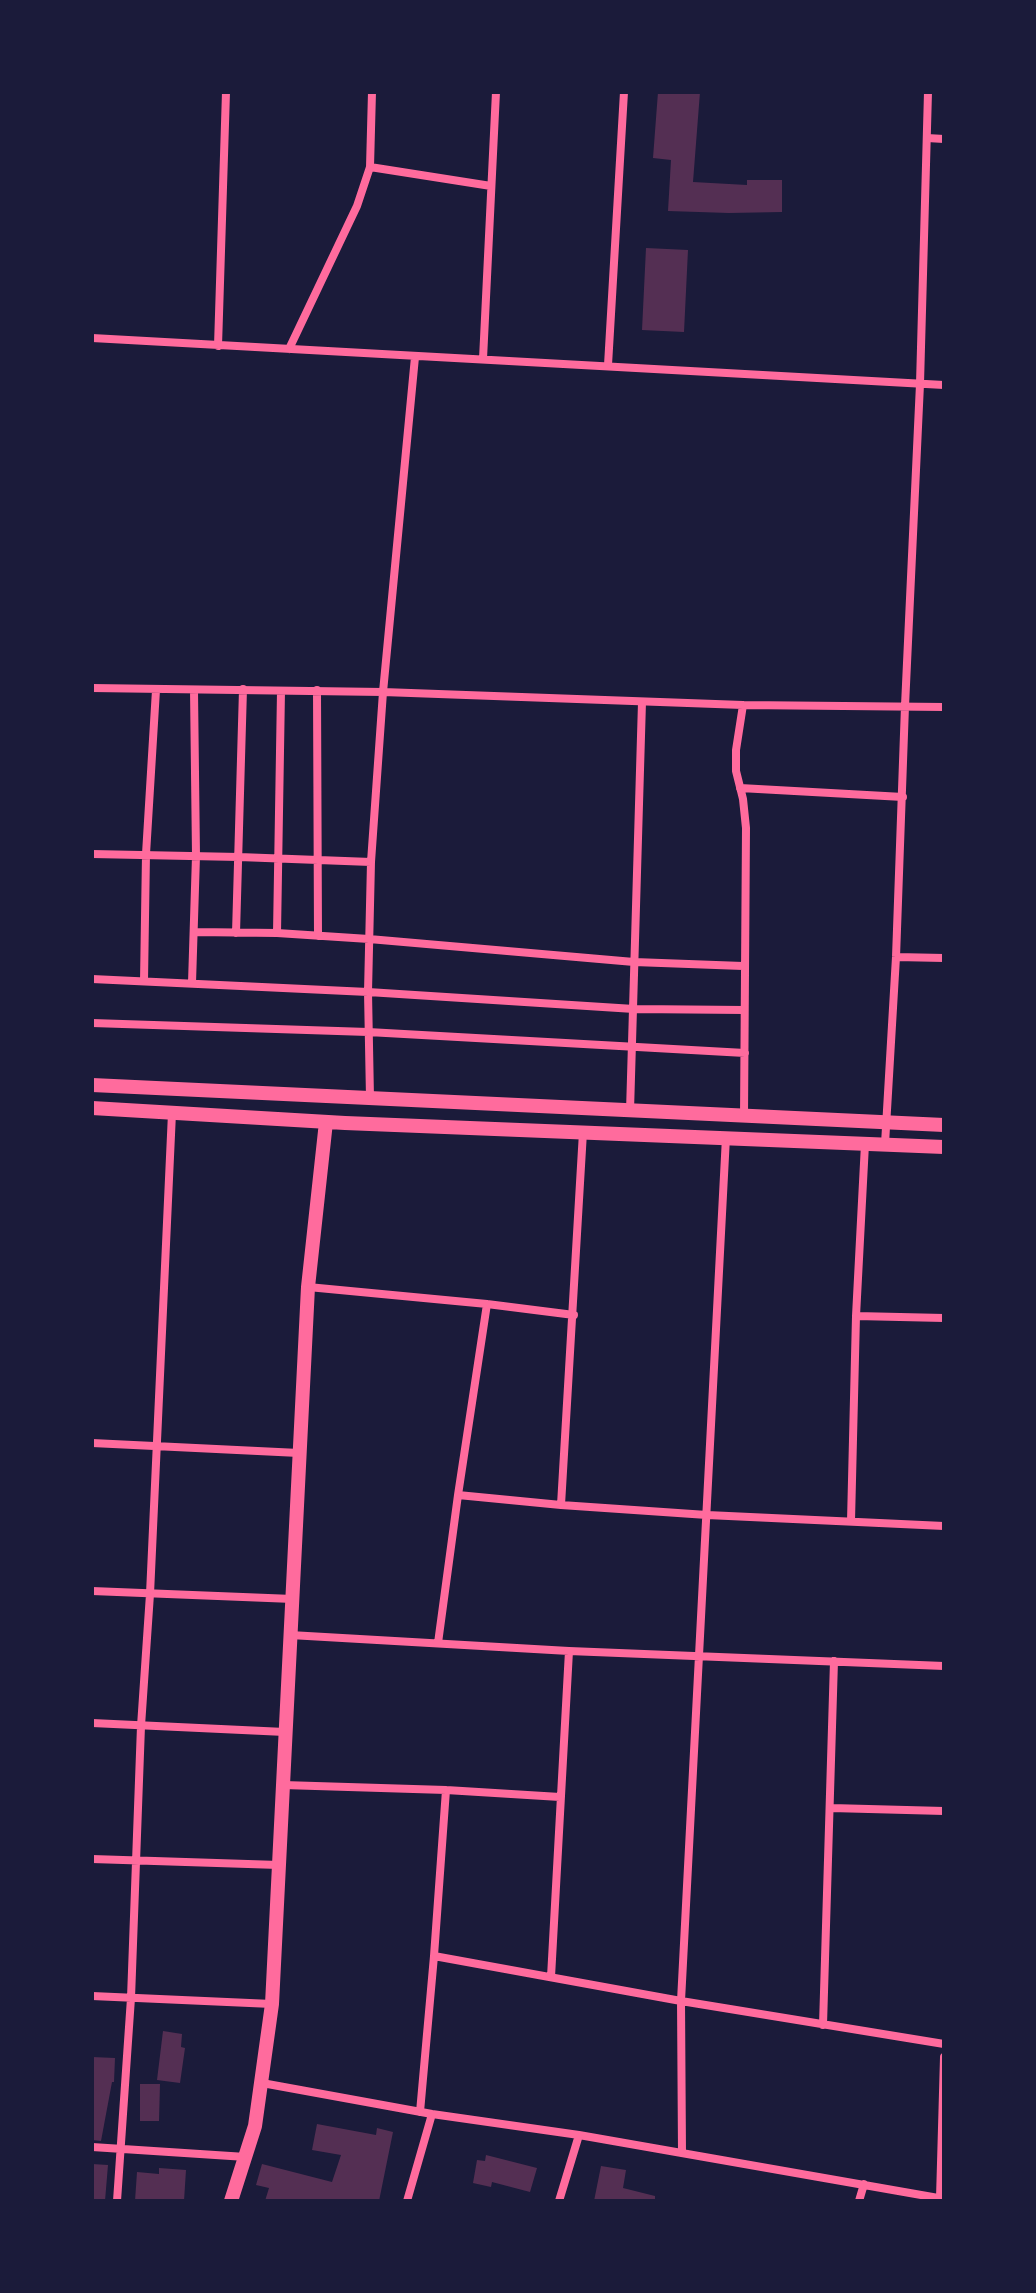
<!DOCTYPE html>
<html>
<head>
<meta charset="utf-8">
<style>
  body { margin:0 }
  #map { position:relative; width:1036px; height:2293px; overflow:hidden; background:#1b1b3a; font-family:"Exo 2",sans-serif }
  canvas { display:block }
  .frame { position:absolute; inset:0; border:94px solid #1b1b3a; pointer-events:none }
</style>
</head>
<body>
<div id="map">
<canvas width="1036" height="2293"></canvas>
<div class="frame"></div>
</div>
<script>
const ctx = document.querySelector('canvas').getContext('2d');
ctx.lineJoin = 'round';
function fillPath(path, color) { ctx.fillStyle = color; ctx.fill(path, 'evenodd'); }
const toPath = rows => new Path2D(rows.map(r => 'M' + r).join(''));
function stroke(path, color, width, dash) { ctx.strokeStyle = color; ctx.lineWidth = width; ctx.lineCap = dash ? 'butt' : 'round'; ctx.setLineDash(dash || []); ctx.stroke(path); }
fillPath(toPath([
  [658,92,700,92,693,182,747,185,747,180,782,180,782,212,729,213,668,211,671,160,653,158],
  [646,248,688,250,684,332,642,330],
  [163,2031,182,2034,181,2047,185,2048,180,2083,157,2080],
  [92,2057,115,2058,114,2082,112,2082,101,2141,92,2140],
  [140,2084,160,2084,159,2121,140,2121],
  [317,2124,376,2135,377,2128,393,2132,379,2201,265,2201,269,2188,256,2185,262,2164,332,2182,341,2155,312,2150],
  [486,2155,537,2168,530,2192,492,2182,491,2187,473,2183,477,2160,485,2161],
  [92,2164,108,2165,105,2201,92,2201],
  [601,2166,626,2170,623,2188,655,2196,655,2201,594,2201],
  [159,2168,186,2170,184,2201,135,2201,137,2172,159,2174]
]), '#542f53');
stroke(toPath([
  [927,138,944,139],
  [370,167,491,186],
  [92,338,944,385],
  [218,346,226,92],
  [289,349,357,206,370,167,372,92],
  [483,359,496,92],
  [608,365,624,92],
  [92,688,383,692,743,705,944,707],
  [317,690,318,936],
  [743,705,736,750,736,771,743,799,746,828,744,1116],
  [740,788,903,797],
  [92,854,239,857,371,862],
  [194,932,277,933,369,939,634,962,743,966],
  [236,933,243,689],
  [277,933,281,691],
  [896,957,944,958],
  [92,979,368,992,634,1009,744,1010],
  [144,981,146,854,156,690],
  [192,983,196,856,194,690],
  [92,1023,368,1032,745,1053],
  [370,1098,368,992,371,862,383,692,415,357],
  [630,1111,642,702],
  [885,1144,896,957,905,706,920,384,928,92],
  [308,1287,487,1304,574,1315],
  [856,1316,944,1318],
  [92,1443,299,1453],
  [458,1495,561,1505,707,1515,944,1526],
  [561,1505,583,1132],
  [851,1521,856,1316,865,1144],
  [92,1591,293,1599],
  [290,1635,569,1651,944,1666],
  [438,1643,458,1495,487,1304],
  [92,1723,285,1732],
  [283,1785,446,1790,560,1797],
  [831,1808,944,1811],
  [92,1859,279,1865],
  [434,1956,681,2001,944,2044],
  [551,1977,569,1651],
  [92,1996,272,2004],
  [823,2025,834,1661],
  [262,2083,432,2114,579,2135,944,2199],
  [420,2112,434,1956,446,1790],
  [92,2147,246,2157],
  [682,2153,681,2001,726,1137],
  [940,2198,944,2057],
  [117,2201,131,1998,141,1726,150,1594,172,1113],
  [407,2201,432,2114],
  [559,2201,579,2135],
  [859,2201,864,2184]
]), '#ff6b9d', 8);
stroke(toPath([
  [92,1085,944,1125],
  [92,1108,345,1123,944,1147],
  [231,2201,255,2126,272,2004,308,1287,326,1122]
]), '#ff6b9d', 14);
</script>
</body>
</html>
